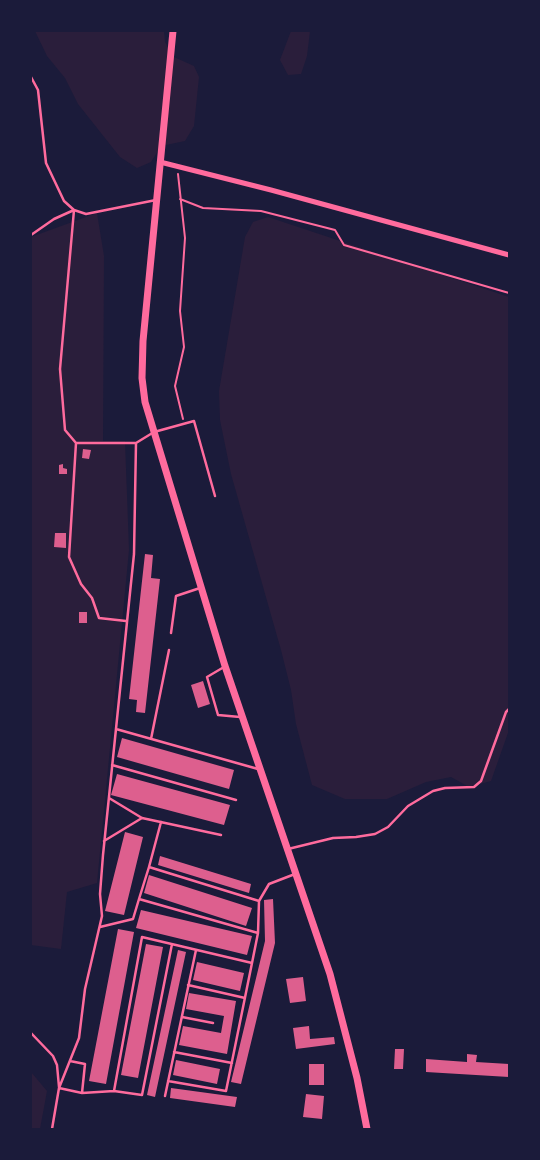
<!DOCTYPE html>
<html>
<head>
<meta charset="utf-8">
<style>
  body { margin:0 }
  #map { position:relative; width:540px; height:1160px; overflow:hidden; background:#1b1b3a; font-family:"Noto Sans",sans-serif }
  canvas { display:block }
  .frame { position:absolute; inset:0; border:32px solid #1b1b3a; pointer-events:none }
</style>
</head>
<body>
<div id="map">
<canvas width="540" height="1160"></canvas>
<div class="frame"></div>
</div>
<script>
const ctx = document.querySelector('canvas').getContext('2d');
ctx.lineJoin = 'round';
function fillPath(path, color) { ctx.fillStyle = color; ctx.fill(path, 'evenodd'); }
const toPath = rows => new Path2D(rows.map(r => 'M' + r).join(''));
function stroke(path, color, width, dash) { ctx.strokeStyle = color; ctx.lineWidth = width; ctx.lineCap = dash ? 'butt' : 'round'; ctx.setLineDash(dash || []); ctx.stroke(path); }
fillPath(toPath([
  [35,31,164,31,165,42,174,57,194,66,199,77,194,126,185,141,161,146,151,162,137,168,120,157,78,104,65,78,47,56],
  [291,31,310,31,307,56,301,74,288,75,280,60],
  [97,213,104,256,103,441,125,441,129,550,97,883,67,892,61,949,31,945,31,237],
  [268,217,509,297,509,730,491,781,469,787,451,777,426,782,387,799,345,799,312,785,296,724,291,690,281,650,231,474,220,420,219,391,245,237,253,222],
  [31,1072,47,1091,40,1129,31,1129]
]), '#2a1e3b');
fillPath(toPath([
  [83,449,91,450,89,459,82,458],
  [63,464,63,468,67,469,67,474,59,474,59,465],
  [55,533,66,533,66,548,54,547],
  [145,554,153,555,151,578,160,579,145,713,136,712,137,700,129,699],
  [79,612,87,612,87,623,79,623],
  [203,681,210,704,198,708,191,685],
  [122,738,234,770,229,789,117,757],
  [117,774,230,805,224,825,111,795],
  [125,832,143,837,124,915,105,911],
  [160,856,251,884,249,893,158,865],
  [149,875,252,908,246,926,144,893],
  [273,899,275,943,241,1084,231,1082,265,941,264,900],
  [141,910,252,936,247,955,136,928],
  [118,929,134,932,106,1084,89,1081],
  [146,944,163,947,138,1078,121,1075],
  [178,950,186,952,155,1097,147,1095],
  [197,962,244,973,240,991,193,980],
  [303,977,306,1001,290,1003,286,979],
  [189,993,236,1001,227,1054,179,1045,183,1026,221,1033,224,1016,186,1009],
  [309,1026,310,1039,334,1037,335,1044,296,1049,293,1028],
  [395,1049,404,1049,403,1069,394,1069],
  [467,1054,477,1055,476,1062,509,1064,509,1077,426,1072,426,1059,467,1062],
  [176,1060,220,1069,217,1084,173,1075],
  [309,1064,324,1064,324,1085,309,1085],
  [171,1088,237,1097,235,1107,170,1098],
  [306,1094,324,1096,322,1119,303,1117]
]), '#dd5f8e');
stroke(toPath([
  [178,174,185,238,180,311,184,347,175,386,183,419],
  [180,199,203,208,261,211,335,230,344,245,509,293]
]), '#ff6b9d', 2);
stroke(toPath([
  [31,77,38,90,46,163,64,201,74,210,60,369,65,430,76,443,136,443],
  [31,235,54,219,74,210,86,214,156,200],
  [76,443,69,557,81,584,92,598,99,618,126,621],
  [171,633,176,596,200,588],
  [224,667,207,677,218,715,240,717],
  [116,729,258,769],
  [151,739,169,650],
  [112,765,236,800],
  [109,798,142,818,221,835],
  [161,822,149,867,259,901,269,884,295,874],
  [104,841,142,818],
  [288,849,333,838,356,837,375,834,388,827,408,806,433,791,445,788,474,787,481,781,506,712,509,709],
  [149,867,139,899,258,933,259,901],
  [100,927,133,919,139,899],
  [188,985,245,998],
  [182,1017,213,1023],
  [31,1033,53,1056,57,1065,59,1087],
  [174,1052,232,1063],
  [70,1061,85,1064,82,1093,114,1091,142,937,252,963,258,933],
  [168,1081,226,1091,252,963],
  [59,1088,82,1093],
  [114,1091,142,1095,172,944],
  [165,1096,196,950],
  [52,1129,59,1088,79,1038,85,989,102,916,100,894,103,855,134,554,136,443,154,432,194,421,215,496]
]), '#ff6b9d', 2.5);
stroke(toPath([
  [160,162,271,190,509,255]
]), '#ff6b9d', 5);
stroke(toPath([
  [173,31,143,341,142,378,145,402,225,666,330,974,357,1078,367,1129]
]), '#ff6b9d', 7);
</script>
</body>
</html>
